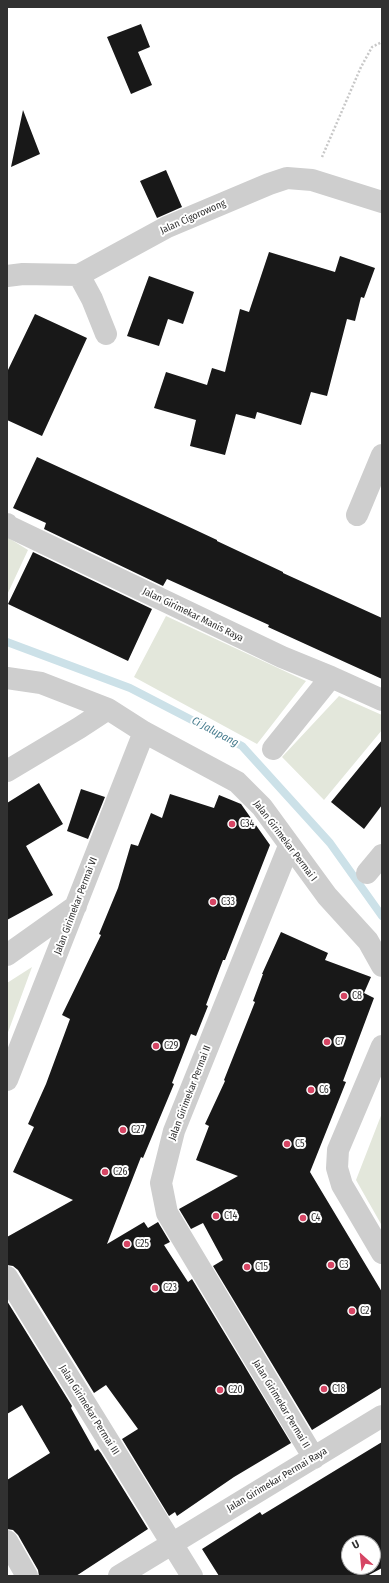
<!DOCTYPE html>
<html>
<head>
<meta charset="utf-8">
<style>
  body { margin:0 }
  #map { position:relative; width:389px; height:1583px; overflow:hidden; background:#fff; font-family:"Fira Sans Condensed",sans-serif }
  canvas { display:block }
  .frame { position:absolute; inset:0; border:8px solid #313131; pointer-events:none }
  .north { position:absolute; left:341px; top:1535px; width:40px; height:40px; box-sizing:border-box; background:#fff; border:1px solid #adadad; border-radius:50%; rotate:333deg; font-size:11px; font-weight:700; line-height:16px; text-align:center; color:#313131 }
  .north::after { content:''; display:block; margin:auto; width:14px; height:18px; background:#d64564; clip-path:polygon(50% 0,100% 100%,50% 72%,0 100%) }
</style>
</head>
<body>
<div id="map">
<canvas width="389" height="1583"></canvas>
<div class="frame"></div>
<div class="north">U</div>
</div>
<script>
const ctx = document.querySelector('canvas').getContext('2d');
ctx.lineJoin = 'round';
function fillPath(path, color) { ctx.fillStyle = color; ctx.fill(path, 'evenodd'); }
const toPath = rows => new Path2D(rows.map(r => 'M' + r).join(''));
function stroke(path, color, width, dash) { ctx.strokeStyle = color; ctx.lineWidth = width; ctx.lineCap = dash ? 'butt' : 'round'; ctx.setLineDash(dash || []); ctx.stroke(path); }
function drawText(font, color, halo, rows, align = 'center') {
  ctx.font = font + ' "Fira Sans Condensed",sans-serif'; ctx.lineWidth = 4; ctx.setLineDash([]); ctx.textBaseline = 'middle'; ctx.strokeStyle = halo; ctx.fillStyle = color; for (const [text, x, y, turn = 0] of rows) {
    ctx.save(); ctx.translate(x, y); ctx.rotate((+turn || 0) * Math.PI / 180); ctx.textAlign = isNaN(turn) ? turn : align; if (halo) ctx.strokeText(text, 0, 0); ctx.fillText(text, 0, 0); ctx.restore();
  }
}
fillPath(toPath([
  [7,537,28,550,7,595],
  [166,616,306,681,257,744,134,677],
  [339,696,382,715,382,730,324,800,282,757],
  [32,967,7,1035,7,983],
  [382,1113,382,1223,381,1224,356,1180]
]), '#e3e7db');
stroke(toPath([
  [7,642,130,688,242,746,330,843,382,916]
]), '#cce1e8', 8);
fillPath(toPath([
  [141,24,150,47,138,52,152,85,131,94,107,37],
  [23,110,40,154,11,167],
  [166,170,182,207,157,218,140,181],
  [269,252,335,272,340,256,375,268,364,298,361,297,355,321,347,319,327,396,311,392,301,425,257,412,255,419,236,414,225,455,190,446,196,420,154,408,166,372,207,385,212,368,225,372,240,309,249,312],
  [149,276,194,292,183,324,168,319,159,346,127,336],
  [35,314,87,338,42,436,7,420,7,372],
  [37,457,185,525,217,540,217,541,283,572,283,573,382,618,382,679,268,627,269,625,167,579,163,586,44,529,46,523,13,508],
  [33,552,152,609,128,661,8,604],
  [382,740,382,805,364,829,331,802],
  [39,783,63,824,26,846,53,895,7,920,7,803],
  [81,789,105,797,88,839,67,831],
  [170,794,214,808,219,795,241,804,270,845,225,960,223,960,206,1005,208,1006,196,1036,191,1034,172,1083,174,1084,143,1158,141,1157,107,1244,144,1222,148,1228,158,1222,170,1242,164,1245,188,1282,192,1279,291,1443,234,1477,177,1516,175,1512,169,1516,122,1439,138,1429,106,1385,94,1393,18,1270,13,1266,7,1265,7,1237,73,1200,13,1172,34,1127,28,1124,46,1084,70,1019,62,1015,101,935,99,934,118,888,131,844,138,846,151,813,162,818],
  [281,932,328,953,325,960,371,977,364,993,374,998,343,1081,346,1082,310,1172,382,1292,382,1387,312,1430,213,1266,223,1260,203,1223,191,1229,179,1209,238,1176,196,1160,209,1126,205,1124,225,1081,224,1080,255,1002,253,1001,263,974,262,974],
  [7,1301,72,1406,71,1408,95,1451,98,1449,101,1453,148,1529,76,1576,39,1576,38,1570,18,1535,13,1530,7,1529,7,1480,50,1453,22,1405,7,1414],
  [382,1442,382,1568,367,1576,219,1576,202,1549,260,1512,262,1515],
  [349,1543,373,1543,373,1567,349,1567]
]), '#181818');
stroke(toPath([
  [322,157,361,67,372,47,382,42]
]), '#c8c8c8', 2.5, [2, 2]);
stroke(toPath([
  [79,275,92,299,106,334],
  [7,276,23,274,79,275,167,227,269,184,287,178,312,180,382,202],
  [357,515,382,455],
  [7,524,8,526,282,657,331,677,382,700],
  [7,678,41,683,108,709,144,732,237,782,262,807,327,896,368,941,382,966],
  [273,749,331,677],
  [7,771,79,728,108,709],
  [289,846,174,1131,161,1183,167,1213,314,1458],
  [367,873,382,855],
  [7,955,76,906],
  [382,1046,338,1150,337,1168,342,1185,382,1253],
  [7,1080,144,732],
  [7,1277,192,1576],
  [7,1541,27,1576],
  [119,1576,382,1416]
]), '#cecece', 22);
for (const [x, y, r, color] of [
  [232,824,4,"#d64564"],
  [213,902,4,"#d64564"],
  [344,996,4,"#d64564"],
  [327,1042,4,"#d64564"],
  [156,1046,4,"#d64564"],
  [311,1090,4,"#d64564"],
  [123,1130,4,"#d64564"],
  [287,1144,4,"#d64564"],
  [105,1172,4,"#d64564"],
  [216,1216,4,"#d64564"],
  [303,1218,4,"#d64564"],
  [127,1244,4,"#d64564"],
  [331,1265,4,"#d64564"],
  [247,1267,4,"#d64564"],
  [155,1288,4,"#d64564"],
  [352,1311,4,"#d64564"],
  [324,1389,4,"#d64564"],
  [220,1390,4,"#d64564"]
]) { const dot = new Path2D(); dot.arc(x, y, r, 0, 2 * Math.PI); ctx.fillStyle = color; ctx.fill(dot); stroke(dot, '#fff', 1.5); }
drawText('10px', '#313131', '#fff', [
  ["Jalan Cigorowong",193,217,-24],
  ["Jalan Girimekar Manis Raya",193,615,26],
  ["Jalan Girimekar Permai I",285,841,53],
  ["Jalan Girimekar Permai VI",76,906,-69],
  ["Jalan Girimekar Permai II",190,1093,-69],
  ["Jalan Girimekar Permai II",281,1404,59],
  ["Jalan Girimekar Permai III",89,1410,58],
  ["Jalan Girimekar Permai Raya",277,1480,-31]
]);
drawText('10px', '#313131', '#fff', [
  ["C34",240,824],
  ["C33",221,902],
  ["C8",352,996],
  ["C7",335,1042],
  ["C29",164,1046],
  ["C6",319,1090],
  ["C27",131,1130],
  ["C5",295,1144],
  ["C26",113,1172],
  ["C14",224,1216],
  ["C4",311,1218],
  ["C25",135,1244],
  ["C3",339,1265],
  ["C15",255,1267],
  ["C23",163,1288],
  ["C2",360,1311],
  ["C18",332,1389],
  ["C20",228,1390]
], 'left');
drawText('italic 11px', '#457b8d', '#fff', [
  ["Ci Jalupang",215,732,28]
]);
</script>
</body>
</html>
